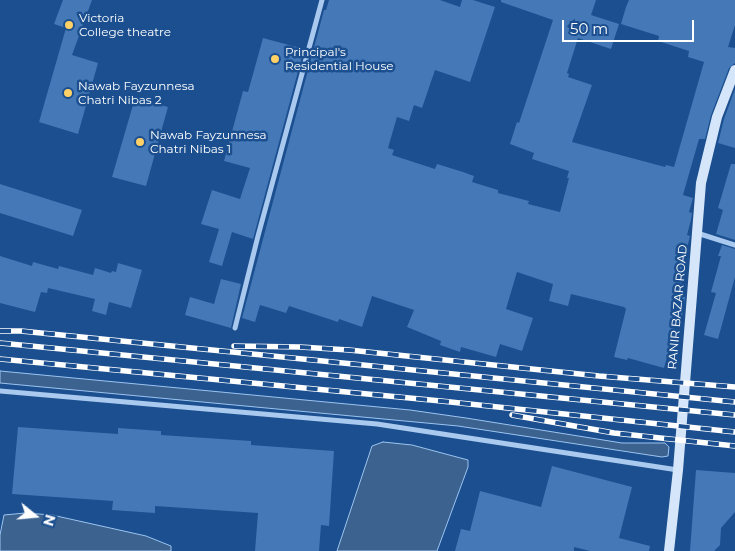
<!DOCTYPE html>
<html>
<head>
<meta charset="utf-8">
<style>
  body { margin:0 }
  #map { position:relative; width:735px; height:551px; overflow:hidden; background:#1b4f8f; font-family:Montserrat,sans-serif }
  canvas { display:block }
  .north { position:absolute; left:10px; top:491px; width:50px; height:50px; -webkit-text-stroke:4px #1b4f8f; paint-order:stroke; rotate:107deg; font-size:14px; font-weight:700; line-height:20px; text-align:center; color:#fff }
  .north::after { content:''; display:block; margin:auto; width:18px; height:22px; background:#fff; clip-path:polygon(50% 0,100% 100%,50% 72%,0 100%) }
  .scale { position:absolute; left:562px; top:20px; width:132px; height:22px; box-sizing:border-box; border:2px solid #fff; border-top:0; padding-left:6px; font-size:15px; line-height:18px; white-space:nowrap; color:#fff; -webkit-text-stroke:4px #1b4f8f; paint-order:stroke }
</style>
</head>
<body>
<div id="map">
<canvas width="735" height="551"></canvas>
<div class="north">N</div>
<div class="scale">50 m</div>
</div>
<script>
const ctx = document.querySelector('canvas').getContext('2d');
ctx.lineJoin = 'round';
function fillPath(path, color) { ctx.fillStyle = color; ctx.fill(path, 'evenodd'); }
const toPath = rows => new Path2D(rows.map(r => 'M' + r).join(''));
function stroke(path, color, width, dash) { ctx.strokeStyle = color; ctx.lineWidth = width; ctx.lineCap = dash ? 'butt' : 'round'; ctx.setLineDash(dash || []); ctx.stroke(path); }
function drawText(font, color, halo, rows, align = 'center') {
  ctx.font = font + ' Montserrat,sans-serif'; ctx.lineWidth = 5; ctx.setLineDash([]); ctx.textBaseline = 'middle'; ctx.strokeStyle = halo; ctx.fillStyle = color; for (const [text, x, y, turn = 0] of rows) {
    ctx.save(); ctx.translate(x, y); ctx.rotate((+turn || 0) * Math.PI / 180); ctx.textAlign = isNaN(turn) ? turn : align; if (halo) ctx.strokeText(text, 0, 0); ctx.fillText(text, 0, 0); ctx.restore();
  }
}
const water = toPath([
  [0,371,410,410,466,418,622,443,665,443,669,447,668,456,662,457,458,426,0,383,0,371],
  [383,442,412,445,468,460,468,467,437,551,337,551,372,446,383,442],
  [25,513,52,515,146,536,171,546,171,551,0,551,0,535,4,515,25,513]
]);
fillPath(water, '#3c6290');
stroke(water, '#9cc4f0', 1);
fillPath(toPath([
  [63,0,92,0,72,55,98,63,78,134,39,122,66,28,54,24],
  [329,0,440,0,460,7,462,0,473,0,495,7,470,82,435,70,422,108,414,105,409,121,397,117,388,148,394,150,392,155,435,169,437,164,463,172,474,176,472,182,498,190,498,193,529,201,528,204,560,212,569,178,567,178,569,171,532,159,534,153,510,144,517,122,519,123,553,20,501,2,501,0,596,0,591,15,619,24,611,49,578,38,567,73,569,74,568,77,592,85,572,142,665,167,666,165,674,167,704,62,688,57,689,51,658,41,659,36,621,24,626,7,629,0,735,0,735,25,728,47,735,48,735,63,729,68,711,115,705,139,699,139,683,195,693,198,689,212,692,213,691,220,687,235,690,236,679,282,682,283,678,296,685,297,684,307,681,320,677,320,664,368,628,358,627,360,614,357,626,309,624,307,571,294,568,306,549,301,553,284,517,272,506,309,533,318,522,351,500,344,496,357,461,347,460,352,440,345,441,341,407,327,414,310,372,296,362,327,339,319,338,322,289,306,286,313,260,305,255,322,242,318,324,10,326,10],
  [263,38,304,49,253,239,232,232,222,266,209,262,219,229,201,224,212,190,240,199,250,168,224,161,243,91,248,92],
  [735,89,735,148,718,143,724,119],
  [135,98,168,107,146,186,112,177],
  [731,164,735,164,735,240,716,234,723,210,718,208],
  [0,184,82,210,73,236,0,213],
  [722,245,735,249,735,277,718,339,704,335,716,293,711,292,721,256,718,256],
  [0,256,32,266,33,262,58,269,59,266,93,275,95,268,111,273,112,271,116,272,118,263,142,270,131,308,109,302,106,315,92,311,95,299,48,288,47,293,41,292,35,312,0,303],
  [221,279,241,284,231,328,185,315,190,297,214,304],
  [18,427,118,434,118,428,161,431,161,435,251,441,251,445,334,451,329,526,321,525,319,551,255,551,258,513,155,506,155,513,112,510,113,501,12,494],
  [552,466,632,487,619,538,650,546,649,551,590,551,574,547,574,551,455,551,461,529,470,531,480,491,541,507],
  [696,470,735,473,735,512,721,528,720,545,714,551,690,551]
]), '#4478b7');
stroke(toPath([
  [697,233,735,245],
  [235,328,258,236,322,0],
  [0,391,377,424,678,470]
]), '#a9c9ee', 5);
stroke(toPath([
  [669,551,678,470,701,183,717,117,735,70]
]), '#d6e6fa', 10);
const rail = toPath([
  [0,331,21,331,735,402],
  [0,343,735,415],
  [234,346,300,347,349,350,599,376,735,387],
  [0,359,441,401,735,432],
  [512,415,614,433,735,446]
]);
stroke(rail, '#fff', 5.5);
stroke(rail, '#1b4f8f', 4, [11]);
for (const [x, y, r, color] of [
  [69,25,5,"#ffd166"],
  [275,59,5,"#ffd166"],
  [68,93,5,"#ffd166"],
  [140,142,5,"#ffd166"]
]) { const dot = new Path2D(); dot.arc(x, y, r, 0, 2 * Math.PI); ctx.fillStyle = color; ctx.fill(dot); stroke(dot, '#1b4f8f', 2); }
drawText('12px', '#fff', '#1b4f8f', [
  ["Victoria",79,18],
  ["College theatre",79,32],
  ["Principal's",285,52],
  ["Residential House",285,66],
  ["Nawab Fayzunnesa",78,86],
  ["Chatri Nibas 2",78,100],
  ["Nawab Fayzunnesa",150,135],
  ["Chatri Nibas 1",150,149]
], 'left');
drawText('12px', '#fff', '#1b4f8f', [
  ["RANIR BAZAR ROAD",678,307,-85]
]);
</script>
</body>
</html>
